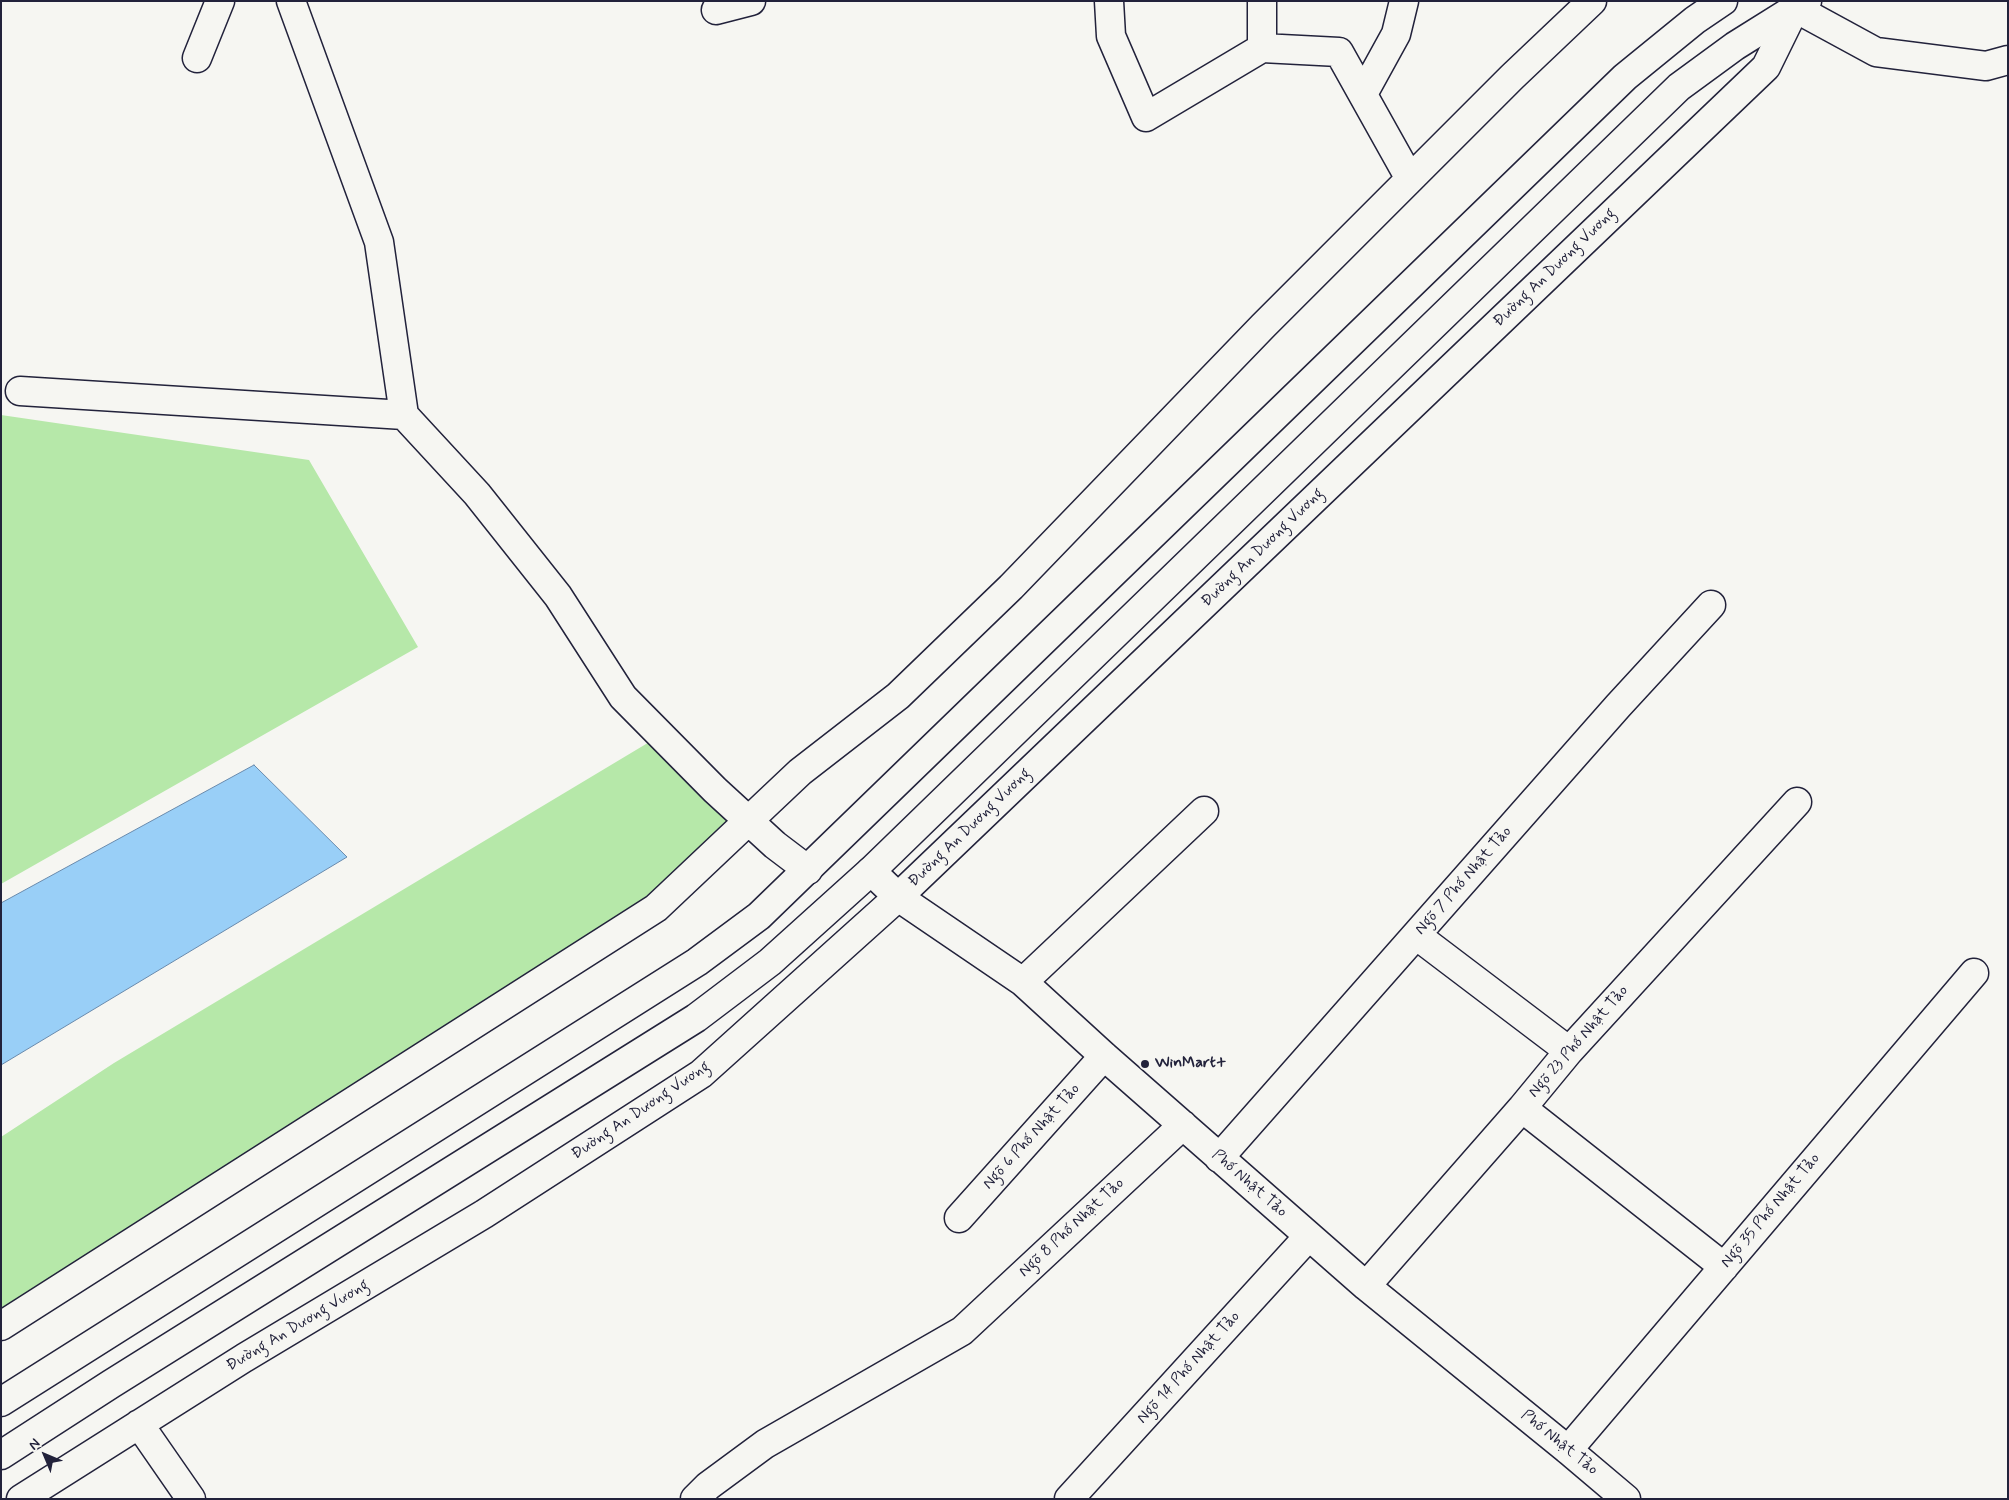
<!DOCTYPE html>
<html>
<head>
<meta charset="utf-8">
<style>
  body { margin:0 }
  #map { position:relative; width:2009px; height:1500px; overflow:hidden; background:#f6f6f2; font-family:Mynerve,sans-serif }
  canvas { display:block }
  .frame { position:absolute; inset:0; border:2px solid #22223b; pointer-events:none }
  .north { position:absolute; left:20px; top:1430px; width:50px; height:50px; -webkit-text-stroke:4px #f6f6f2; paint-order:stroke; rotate:315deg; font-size:14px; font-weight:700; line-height:20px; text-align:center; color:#22223b }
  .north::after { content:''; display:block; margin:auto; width:18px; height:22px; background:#22223b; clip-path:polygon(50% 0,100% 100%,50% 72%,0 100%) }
</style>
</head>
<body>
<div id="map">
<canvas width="2009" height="1500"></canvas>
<div class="frame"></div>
<div class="north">N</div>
</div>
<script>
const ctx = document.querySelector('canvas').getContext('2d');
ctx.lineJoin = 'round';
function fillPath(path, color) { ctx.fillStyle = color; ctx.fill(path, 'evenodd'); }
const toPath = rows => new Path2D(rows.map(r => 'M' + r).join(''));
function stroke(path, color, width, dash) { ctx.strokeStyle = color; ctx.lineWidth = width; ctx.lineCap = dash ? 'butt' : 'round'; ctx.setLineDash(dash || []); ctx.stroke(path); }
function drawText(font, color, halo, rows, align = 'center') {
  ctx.font = font + ' Mynerve,sans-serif'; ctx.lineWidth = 4; ctx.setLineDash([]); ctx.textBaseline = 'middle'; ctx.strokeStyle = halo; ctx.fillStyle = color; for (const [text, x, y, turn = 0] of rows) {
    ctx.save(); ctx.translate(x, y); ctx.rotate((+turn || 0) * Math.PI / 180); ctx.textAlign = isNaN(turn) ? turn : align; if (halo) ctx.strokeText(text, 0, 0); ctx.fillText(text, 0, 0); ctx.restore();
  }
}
fillPath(toPath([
  [1,415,309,460,418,647,1,884],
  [661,735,749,820,656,908,1,1325,1,1137,114,1063]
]), '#b6e8a9');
const water = toPath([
  [254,765,347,857,1,1065,1,903,254,765]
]);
fillPath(water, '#99cff7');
stroke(water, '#698aac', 1);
const minor = toPath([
  [291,1,379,242,404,415],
  [1109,1,1111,36,1146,117,1262,48,1339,52,1410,179],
  [1262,1,1262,48],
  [716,10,751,1],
  [197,58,220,1],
  [1363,94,1396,34,1404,1],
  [20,391,404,415,477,494,558,596,623,697,715,790,775,845,808,870],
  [871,871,898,897,1023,982,1104,1056,1366,1286,1568,1450,1626,1499],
  [1416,935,1569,1051],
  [1023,982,1204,811],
  [1522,1108,1724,1267],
  [1219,1158,1618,706,1711,605],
  [959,1218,1104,1056],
  [1366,1286,1522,1108,1569,1051,1797,802],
  [1,1326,656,908,800,772,898,696,1011,587,1263,326,1512,77,1592,1],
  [139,1424,191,1499],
  [1568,1450,1974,973],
  [21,1499,244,1358,484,1214,701,1074,898,897,1766,67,1795,8,1876,52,1986,66,2008,60],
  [695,1499,708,1486,765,1444,962,1331,1183,1125],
  [1069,1499,1308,1237]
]);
const major = toPath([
  [1,1402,697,962,759,916,1625,77,1695,20,1723,1],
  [1,1455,111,1384,696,1018,770,962,871,871,1679,87,1735,46,1807,1]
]);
stroke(minor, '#22223b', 31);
stroke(major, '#22223b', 31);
stroke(minor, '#f6f6f2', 28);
stroke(major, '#f6f6f2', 28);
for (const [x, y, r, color] of [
  [1145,1064,5,"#22223b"]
]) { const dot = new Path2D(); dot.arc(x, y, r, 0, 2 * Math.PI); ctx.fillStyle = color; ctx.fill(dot); stroke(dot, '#f6f6f2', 2); }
drawText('16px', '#22223b', '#f6f6f2', [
  ["Đường An Dương Vương",1555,268,-44],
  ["Đường An Dương Vương",1263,548,-44],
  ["Đường An Dương Vương",970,828,-44],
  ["Ngõ 7 Phố Nhật Tảo",1464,881,-49],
  ["Ngõ 23 Phố Nhật Tảo",1579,1042,-49],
  ["Đường An Dương Vương",641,1111,-34],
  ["Ngõ 6 Phố Nhật Tảo",1032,1137,-48],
  ["Phố Nhật Tảo",1249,1184,41],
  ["Ngõ 35 Phố Nhật Tảo",1771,1211,-50],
  ["Ngõ 8 Phố Nhật Tảo",1072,1228,-43],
  ["Đường An Dương Vương",298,1326,-31],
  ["Ngõ 14 Phố Nhật Tảo",1189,1368,-48],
  ["Phố Nhật Tảo",1559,1443,39]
]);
drawText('bold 16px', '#22223b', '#f6f6f2', [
  ["WinMart+",1155,1064]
], 'left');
</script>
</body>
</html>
